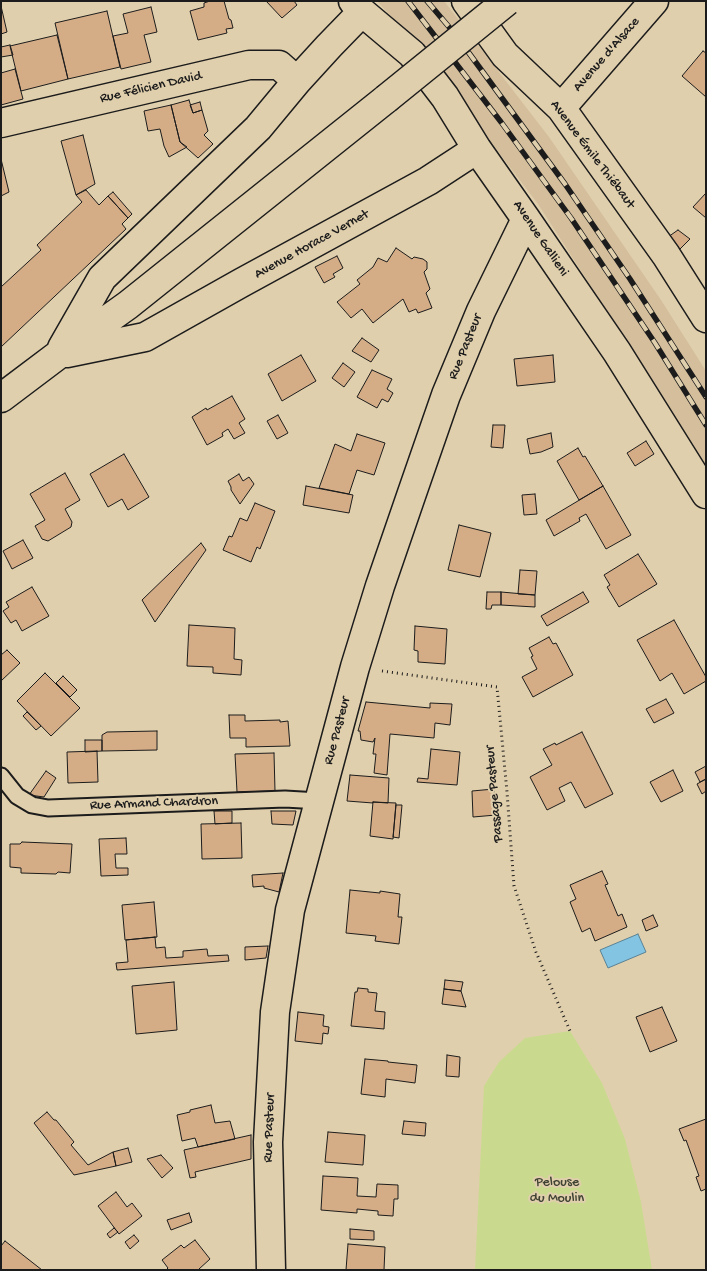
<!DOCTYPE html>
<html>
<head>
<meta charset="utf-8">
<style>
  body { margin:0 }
  #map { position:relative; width:707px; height:1271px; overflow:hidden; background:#e0cfac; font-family:"Gochi Hand",sans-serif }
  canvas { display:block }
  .frame { position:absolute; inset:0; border:2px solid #1c1c1c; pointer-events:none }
</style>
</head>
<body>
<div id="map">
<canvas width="707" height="1271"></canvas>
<div class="frame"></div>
</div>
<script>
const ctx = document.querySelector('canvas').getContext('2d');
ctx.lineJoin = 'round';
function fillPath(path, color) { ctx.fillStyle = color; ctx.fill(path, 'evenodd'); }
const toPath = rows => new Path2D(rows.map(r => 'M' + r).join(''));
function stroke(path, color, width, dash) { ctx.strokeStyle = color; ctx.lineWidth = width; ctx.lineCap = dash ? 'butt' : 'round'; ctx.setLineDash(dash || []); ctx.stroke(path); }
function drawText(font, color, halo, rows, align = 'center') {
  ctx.font = font + ' "Gochi Hand",sans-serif'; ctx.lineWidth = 4; ctx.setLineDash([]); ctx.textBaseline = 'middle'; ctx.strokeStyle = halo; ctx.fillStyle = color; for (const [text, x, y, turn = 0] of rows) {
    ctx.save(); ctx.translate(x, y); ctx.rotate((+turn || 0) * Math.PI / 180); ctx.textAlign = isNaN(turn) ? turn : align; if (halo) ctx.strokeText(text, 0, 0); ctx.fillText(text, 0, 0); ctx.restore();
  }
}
fillPath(toPath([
  [377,1,444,1,549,137,661,300,706,371,706,465,538,204,416,44]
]), '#d4be9c');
fillPath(toPath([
  [570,1031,602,1083,625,1139,641,1202,652,1270,475,1270,484,1086,499,1062,525,1038]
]), '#c9da8f');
const water = toPath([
  [638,934,646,952,608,968,600,950,638,934]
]);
fillPath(water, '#82c4e2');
stroke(water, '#598193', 1);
const building = toPath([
  [210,1,224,1,229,19,231,20,233,28,226,29,227,33,198,40,190,11,204,7,204,3,210,1],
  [266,1,294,1,297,5,282,18,266,1],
  [1,6,7,32,1,34,1,6],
  [151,7,157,32,144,35,151,62,121,69,113,36,128,33,123,14,151,7],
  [107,11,120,67,68,79,55,23,107,11],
  [57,35,68,79,21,91,10,46,57,35],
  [10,45,13,55,1,57,1,47,10,45],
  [703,51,706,53,706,97,682,76,703,51],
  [15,69,23,99,1,105,1,73,15,69],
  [189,100,193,113,202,110,208,131,204,135,213,144,198,158,180,142,171,105,189,100],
  [200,102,202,110,193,113,190,105,200,102],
  [171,105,180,142,187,147,169,157,164,146,160,129,148,131,144,111,171,105],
  [83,135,95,184,76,195,61,141,83,135],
  [1,159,9,192,1,196,1,159],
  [86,190,99,205,108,196,128,218,122,224,126,229,1,347,1,287,41,250,37,245,82,202,76,195,86,190],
  [113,192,132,214,128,218,108,196,113,192],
  [706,193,706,218,693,207,706,193],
  [678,230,690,239,678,251,668,237,678,230],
  [396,248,412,259,414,257,423,259,427,262,427,269,424,272,430,289,426,293,432,308,418,313,416,309,409,312,403,299,373,323,362,309,351,318,337,302,360,284,357,280,373,267,378,258,387,262,396,248],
  [337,256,343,268,333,274,335,277,324,283,315,267,337,256],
  [362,338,379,350,371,362,352,351,362,338],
  [301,355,316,381,282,401,268,374,301,355],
  [553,355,555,382,517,386,514,359,553,355],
  [343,363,355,372,344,387,332,378,343,363],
  [372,370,392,379,387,389,393,393,388,402,382,399,377,408,357,397,372,370],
  [232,396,245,419,239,423,245,433,234,439,228,429,222,433,223,436,207,445,192,417,206,408,207,410,232,396],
  [278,415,288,433,277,439,267,421,278,415],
  [493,425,505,425,503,448,491,447,493,425],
  [551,433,553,447,541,452,530,454,527,439,551,433],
  [357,434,385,443,374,475,357,470,349,494,319,488,335,444,351,451,357,434],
  [646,441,654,454,635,466,627,453,646,441],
  [578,448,583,457,585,456,603,486,579,500,557,461,578,448],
  [124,454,149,497,128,510,122,499,108,507,90,474,124,454],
  [65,473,80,500,65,509,72,522,71,527,48,541,42,539,35,526,45,520,30,494,65,473],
  [239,474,243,481,249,477,254,484,240,504,231,490,231,487,228,481,239,474],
  [306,486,353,495,349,513,303,505,306,486],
  [603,486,631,535,606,549,586,514,579,518,580,521,554,536,546,520,603,486],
  [535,494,537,514,524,515,522,495,535,494],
  [255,503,275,511,260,549,257,547,251,562,223,550,229,536,232,537,240,518,247,521,255,503],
  [459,525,491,533,480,577,448,570,459,525],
  [23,540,33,558,12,569,3,551,23,540],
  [201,543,206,550,155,622,142,600,201,543],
  [638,554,657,584,619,607,607,587,610,585,604,575,638,554],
  [520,570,537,571,535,595,518,594,520,570],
  [32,587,49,616,22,631,16,620,11,623,3,611,9,607,6,602,32,587],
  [487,592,501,592,501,605,492,605,491,609,486,609,487,592],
  [501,592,535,595,535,607,501,605,501,592],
  [583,592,589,602,547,626,541,616,583,592],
  [674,620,706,677,706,681,684,694,672,673,660,681,637,640,674,620],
  [189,625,235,628,234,659,242,660,241,675,213,673,213,667,187,666,189,625],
  [415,626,447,629,445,664,418,662,418,651,414,650,415,626],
  [549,637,553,644,556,643,573,675,533,697,522,677,537,669,531,657,533,656,529,648,549,637],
  [7,650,20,663,1,681,1,655,7,650],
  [45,673,80,708,51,736,17,701,45,673],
  [63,676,77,690,70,697,56,683,63,676],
  [666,699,674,713,654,723,646,709,666,699],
  [366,702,430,708,430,703,452,704,450,725,435,723,434,738,390,734,387,775,374,773,376,754,373,754,375,738,373,742,361,740,360,731,358,731,366,702],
  [27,712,41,726,36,730,23,716,27,712],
  [229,715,245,715,245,721,280,720,280,722,288,721,290,746,246,747,246,738,230,738,229,715],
  [157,731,157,750,102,751,102,735,107,732,157,731],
  [582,732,613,794,585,808,571,782,559,788,565,801,547,810,530,777,552,765,543,749,555,743,556,745,582,732],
  [85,740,102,740,102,751,85,752,85,740],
  [431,749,460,752,457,785,417,782,418,778,428,779,431,749],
  [97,751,98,782,68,783,67,752,97,751],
  [274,753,275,791,237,792,235,754,274,753],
  [706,766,706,779,700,782,695,772,706,766],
  [673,770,683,791,661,802,650,782,673,770],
  [46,771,56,778,44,797,29,795,46,771],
  [350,775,389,778,388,803,373,802,373,803,347,801,350,775],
  [706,779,706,791,702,794,697,784,706,779],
  [494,789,496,815,473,817,472,791,494,789],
  [373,802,396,803,393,839,370,836,373,802],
  [396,805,402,805,399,838,393,837,396,805],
  [214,811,232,811,232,823,215,824,214,811],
  [271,811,296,811,293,825,272,824,271,811],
  [241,823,242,858,202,859,201,824,241,823],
  [126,838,127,854,115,854,116,868,128,868,128,875,101,876,99,839,126,838],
  [22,842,72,844,70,873,58,872,56,874,21,873,21,868,10,867,10,844,20,844,22,842],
  [602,871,608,884,605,885,618,916,622,914,627,927,595,941,590,928,582,932,570,902,576,899,570,885,602,871],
  [283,873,279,892,264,888,264,886,253,887,252,875,283,873],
  [350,890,380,893,380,891,400,894,398,917,402,917,399,944,375,941,376,936,346,933,350,890],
  [154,902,157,937,125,940,122,905,154,902],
  [653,915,658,926,646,931,642,920,653,915],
  [155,937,156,948,165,947,166,958,183,957,183,951,207,949,208,956,228,955,229,961,117,970,116,963,128,962,126,940,155,937],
  [268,946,266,958,245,960,245,947,268,946],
  [445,980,463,982,461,991,444,989,445,980],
  [174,982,177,1030,136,1034,132,986,174,982],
  [358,988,368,989,368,992,377,993,375,1011,385,1012,384,1029,351,1026,355,992,357,992,358,988],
  [444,989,461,991,466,1007,442,1004,444,989],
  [662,1007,677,1041,650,1052,636,1017,662,1007],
  [298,1012,324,1015,323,1026,329,1027,328,1034,323,1033,322,1044,295,1041,298,1012],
  [447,1055,460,1057,459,1077,446,1076,447,1055],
  [365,1059,388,1061,388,1062,417,1065,415,1083,386,1079,385,1097,361,1094,365,1059],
  [211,1105,215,1123,230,1121,235,1139,198,1147,195,1138,182,1141,177,1115,190,1112,190,1110,211,1105],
  [47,1112,54,1120,56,1120,74,1142,71,1145,88,1165,113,1152,116,1166,74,1175,34,1123,47,1112],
  [706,1119,706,1189,701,1191,696,1177,699,1176,686,1140,684,1141,679,1129,706,1119],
  [404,1121,426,1123,425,1136,402,1134,404,1121],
  [328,1132,365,1135,363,1165,325,1162,328,1132],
  [251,1135,251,1159,195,1172,196,1177,190,1178,184,1150,251,1135],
  [128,1148,132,1162,116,1166,113,1152,128,1148],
  [161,1155,173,1168,162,1178,147,1159,161,1155],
  [323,1176,358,1178,357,1196,376,1197,377,1184,398,1185,398,1199,394,1199,393,1216,378,1215,378,1211,357,1209,357,1213,321,1210,323,1176],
  [116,1192,127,1207,132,1203,142,1216,119,1234,98,1206,116,1192],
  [189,1213,192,1222,171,1230,167,1220,189,1213],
  [114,1228,118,1232,110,1238,107,1234,114,1228],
  [350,1229,374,1231,374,1240,350,1239,350,1229],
  [134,1235,139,1241,130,1249,125,1242,134,1235],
  [195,1240,210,1259,199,1269,200,1270,166,1270,168,1268,162,1260,181,1245,184,1248,195,1240],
  [5,1241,42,1270,1,1270,1,1246,5,1241],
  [348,1244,385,1247,384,1270,346,1270,348,1244]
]);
fillPath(building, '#d4ad87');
stroke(building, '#1c1c1c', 1);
const service = toPath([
  [1,776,17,796,32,805,48,808,285,799,319,801]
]);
const minor = toPath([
  [353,1,362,12,412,54,445,97,477,149,526,219,617,352,706,494],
  [466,1,505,55,561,108,666,255,706,318],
  [561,108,654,1],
  [1,123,249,65,279,65,297,81],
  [62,348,102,278,258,128,297,81,329,46,362,12],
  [67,353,145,337,241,283,428,181,477,149],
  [1,398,58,355,128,305,386,99],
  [271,1270,268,1142,275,1012,290,910,355,667,380,586,412,493,446,395,481,311,526,219]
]);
stroke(service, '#1c1c1c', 19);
stroke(minor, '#1c1c1c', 31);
stroke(toPath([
  [382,671,497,687,507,792,514,886,536,952,570,1031]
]), '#1c1c1c', 3, [1, 4]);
stroke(service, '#e0cfac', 15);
stroke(minor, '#e0cfac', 28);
const rail = toPath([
  [408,1,501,122,571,218,655,343,706,425],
  [427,1,455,34,565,184,630,279,706,397]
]);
stroke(rail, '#1c1c1c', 5.5);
stroke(rail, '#e0cfac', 4, [11]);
const minorBridge = toPath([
  [386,99,507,1]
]);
stroke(minorBridge, '#1c1c1c', 31, []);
stroke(minorBridge, '#e0cfac', 28);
drawText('14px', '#1c1c1c', '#e0cfac', [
  ["Avenue d'Alsace",607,55,-49],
  ["Rue Félicien David",151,88,-13],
  ["Avenue Émile Thiébaut",592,155,53],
  ["Avenue Gallieni",540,239,56],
  ["Avenue Horace Vernet",312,245,-29],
  ["Rue Pasteur",466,347,-68],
  ["Rue Pasteur",338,731,-75],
  ["Passage Pasteur",495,794,-95],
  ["Rue Armand Chardron",154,804,-2],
  ["Rue Pasteur",270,1128,-88]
]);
drawText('14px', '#3f4233', '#e0cfac', [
  ["Pelouse",557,1183],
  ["du Moulin",557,1199]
]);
</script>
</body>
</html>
